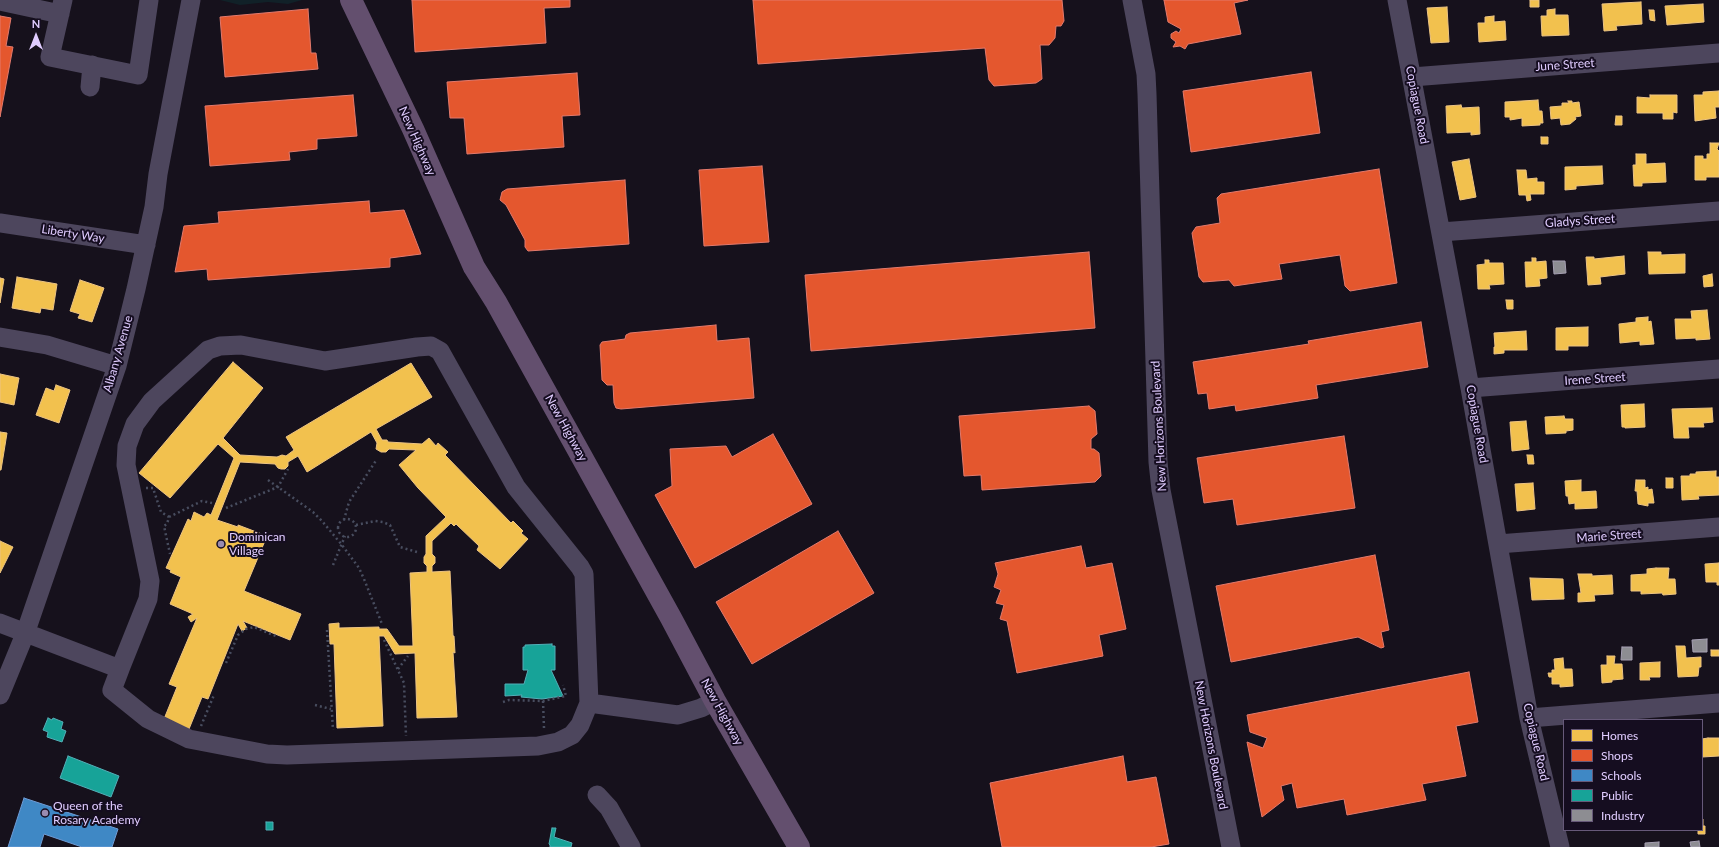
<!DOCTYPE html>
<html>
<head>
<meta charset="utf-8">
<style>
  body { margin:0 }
  #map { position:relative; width:1719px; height:847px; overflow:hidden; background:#16111c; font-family:Lato,sans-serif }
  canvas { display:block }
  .legend { position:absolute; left:1563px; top:719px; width:140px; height:112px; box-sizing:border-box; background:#150d20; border:1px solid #665979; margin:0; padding:5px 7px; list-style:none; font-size:12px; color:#e0ccff }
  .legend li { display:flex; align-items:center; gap:8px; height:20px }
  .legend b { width:20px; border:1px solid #665979 }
  .north { position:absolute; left:16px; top:16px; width:40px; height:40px; -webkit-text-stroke:3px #150d20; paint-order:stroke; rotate:0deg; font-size:11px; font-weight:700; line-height:16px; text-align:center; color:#e0ccff }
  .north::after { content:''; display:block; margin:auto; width:14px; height:18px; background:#e0ccff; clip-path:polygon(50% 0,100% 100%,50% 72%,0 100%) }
</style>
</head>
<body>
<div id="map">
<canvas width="1719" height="847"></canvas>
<ul class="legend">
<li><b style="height:11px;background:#f2c14e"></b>Homes</li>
<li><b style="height:11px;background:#e4572e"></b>Shops</li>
<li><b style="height:11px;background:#3f88c5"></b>Schools</li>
<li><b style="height:11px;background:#17a398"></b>Public</li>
<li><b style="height:11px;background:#8d8d92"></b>Industry</li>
</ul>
<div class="north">N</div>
</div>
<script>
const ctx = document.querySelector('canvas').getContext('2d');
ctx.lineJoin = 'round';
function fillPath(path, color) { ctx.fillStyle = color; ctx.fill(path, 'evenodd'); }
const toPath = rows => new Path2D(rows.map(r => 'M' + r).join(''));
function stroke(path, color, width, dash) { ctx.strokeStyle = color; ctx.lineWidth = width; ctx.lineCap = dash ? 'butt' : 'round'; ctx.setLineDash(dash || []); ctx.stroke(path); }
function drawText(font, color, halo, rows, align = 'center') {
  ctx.font = font + ' Lato,sans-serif'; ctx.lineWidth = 4; ctx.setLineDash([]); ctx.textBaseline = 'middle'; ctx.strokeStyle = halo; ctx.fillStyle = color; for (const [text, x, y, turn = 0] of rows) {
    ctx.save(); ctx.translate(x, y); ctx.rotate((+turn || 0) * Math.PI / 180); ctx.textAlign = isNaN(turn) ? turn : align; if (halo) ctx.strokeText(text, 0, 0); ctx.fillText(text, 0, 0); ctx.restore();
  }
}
fillPath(toPath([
  [220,0,302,0,288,4,268,2,240,5]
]), '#112128');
const homes = toPath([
  [1530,0,1539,0,1539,7,1530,7,1530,0],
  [1641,2,1642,24,1616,26,1617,30,1604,31,1602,4,1641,2],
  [1703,4,1704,22,1667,25,1665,6,1703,4],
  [1447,7,1449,42,1431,43,1427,8,1447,7],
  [1555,9,1555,15,1568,15,1569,35,1542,36,1541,16,1547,16,1547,10,1555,9],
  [1649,10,1654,10,1655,21,1650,20,1649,10],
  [1494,16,1494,22,1505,21,1506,40,1479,42,1478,23,1485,23,1485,17,1494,16],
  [1719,91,1719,107,1715,107,1716,118,1695,121,1694,95,1703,95,1703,92,1719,91],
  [1650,95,1677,95,1677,113,1673,112,1673,119,1663,119,1663,113,1637,113,1637,97,1650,98,1650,95],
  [1538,100,1539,111,1542,111,1543,123,1540,123,1540,125,1522,126,1522,118,1510,120,1510,117,1505,117,1505,102,1538,100],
  [1568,101,1572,101,1572,103,1579,102,1581,116,1575,117,1576,119,1570,124,1561,125,1560,118,1551,119,1550,107,1562,106,1562,103,1569,103,1568,101],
  [1461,105,1462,108,1479,107,1480,134,1471,135,1471,132,1447,133,1446,106,1461,105],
  [1616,116,1622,116,1622,125,1615,125,1616,116],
  [1541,137,1548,137,1548,144,1541,144,1541,137],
  [1710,143,1719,143,1717,149,1719,151,1719,177,1706,177,1706,180,1695,180,1695,156,1703,156,1703,159,1707,159,1707,154,1710,154,1710,143],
  [1636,154,1646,154,1646,164,1665,163,1666,182,1642,183,1642,186,1634,186,1633,165,1636,165,1636,154],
  [1469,159,1476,197,1460,200,1452,162,1469,159],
  [1602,166,1603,184,1576,186,1576,189,1565,190,1565,167,1602,166],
  [1517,170,1526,170,1527,179,1537,178,1537,182,1544,182,1544,194,1530,194,1531,200,1527,201,1526,195,1519,195,1517,170],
  [1648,252,1661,252,1661,255,1685,254,1685,273,1649,274,1648,252],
  [1624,256,1625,274,1600,277,1601,284,1588,285,1586,257,1594,257,1594,259,1624,256],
  [1532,258,1536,258,1536,262,1546,261,1547,278,1539,279,1540,286,1526,287,1525,262,1532,262,1532,258],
  [1485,260,1489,260,1489,263,1503,263,1504,284,1489,285,1490,289,1478,289,1477,265,1485,264,1485,260],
  [1712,274,1713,286,1704,287,1703,276,1712,274],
  [17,277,57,284,53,310,41,308,40,313,12,308,17,277],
  [0,278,4,279,0,303,0,278],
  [80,280,104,288,92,322,78,318,80,314,70,311,80,280],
  [1506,300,1513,300,1513,309,1507,309,1506,300],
  [1707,310,1710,339,1696,340,1696,338,1676,339,1675,319,1692,319,1691,311,1707,310],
  [1648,317,1648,322,1651,321,1654,344,1640,345,1640,341,1620,343,1619,324,1636,322,1636,318,1648,317],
  [1588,327,1588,346,1568,346,1568,350,1556,350,1556,328,1588,327],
  [1526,331,1527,350,1504,350,1504,353,1494,354,1494,347,1495,347,1494,333,1526,331],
  [233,362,263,388,223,438,240,455,277,457,282,455,286,456,294,450,286,437,411,363,432,397,376,429,382,440,387,440,388,442,422,444,429,438,436,446,438,443,448,452,445,455,511,523,513,521,523,531,521,533,528,539,500,569,477,550,479,546,456,524,454,526,451,523,432,541,432,554,435,557,435,563,432,566,432,572,450,571,453,636,454,636,455,653,453,652,457,717,417,718,415,653,395,654,384,636,379,636,383,726,337,728,334,644,330,644,329,624,339,623,339,628,379,627,379,629,387,629,399,646,413,646,410,573,427,572,427,566,424,563,424,557,426,554,426,536,446,517,418,488,399,465,416,450,389,449,386,452,381,452,376,449,377,443,371,432,307,472,298,456,288,462,288,466,285,469,281,469,278,468,275,464,240,462,217,520,238,527,238,525,267,536,244,591,301,614,290,640,243,621,247,628,242,631,238,624,208,699,202,697,189,729,164,719,177,687,169,684,197,618,191,622,188,617,193,614,170,604,181,577,170,572,171,570,166,568,188,519,191,521,194,512,204,517,207,513,211,515,234,458,218,444,170,498,139,473,233,362],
  [0,374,19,378,14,405,0,402,0,374],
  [56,385,70,390,59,423,36,415,46,388,54,391,56,385],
  [1644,404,1645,427,1625,428,1625,427,1622,427,1621,405,1644,404],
  [1712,408,1713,422,1703,423,1704,427,1688,427,1689,438,1674,438,1672,409,1712,408],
  [1564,416,1565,419,1573,419,1573,430,1566,431,1566,433,1546,434,1545,417,1564,416],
  [1526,421,1529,449,1512,451,1510,422,1526,421],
  [0,432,7,433,1,470,0,470,0,432],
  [1527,455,1533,455,1534,464,1528,464,1527,455],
  [1716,471,1716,477,1719,477,1719,495,1698,496,1699,499,1682,500,1681,476,1690,476,1690,474,1696,474,1696,472,1716,471],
  [1666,478,1673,478,1673,488,1666,488,1666,478],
  [1581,480,1581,492,1596,491,1597,508,1575,509,1575,503,1569,504,1568,496,1566,496,1565,481,1581,480],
  [1636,480,1645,480,1645,488,1648,487,1648,490,1652,489,1654,503,1648,503,1648,506,1638,504,1637,491,1635,491,1636,480],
  [1533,483,1535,509,1517,511,1515,484,1533,483],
  [0,541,13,547,0,573,0,541],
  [1719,563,1719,585,1717,585,1717,582,1706,582,1705,564,1719,563],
  [1656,568,1669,568,1668,579,1675,579,1676,594,1663,595,1662,593,1641,594,1641,591,1631,591,1631,575,1647,574,1647,569,1656,568],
  [1578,574,1592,574,1592,576,1612,575,1613,594,1594,595,1595,601,1578,602,1578,593,1581,593,1578,574],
  [1530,578,1563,579,1564,599,1532,600,1530,578],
  [1676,646,1685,646,1686,658,1701,657,1701,667,1699,667,1698,676,1678,677,1676,646],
  [1711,650,1719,650,1719,656,1711,656,1711,650],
  [1607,656,1615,656,1614,664,1622,664,1623,679,1612,680,1612,682,1602,683,1601,665,1607,665,1607,656],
  [1563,658,1564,669,1572,669,1573,686,1560,687,1560,684,1552,684,1552,677,1549,677,1548,673,1552,673,1552,670,1555,670,1554,659,1563,658],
  [1660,662,1660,677,1649,677,1650,680,1640,680,1640,663,1660,662],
  [1708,738,1719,738,1719,756,1702,757,1702,739,1708,738],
  [1702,819,1703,819,1703,826,1705,826,1705,834,1698,834,1698,830,1702,830,1702,819]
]);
fillPath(homes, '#f2c14e');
stroke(homes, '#edc483', 1);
const shops = toPath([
  [412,0,570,0,570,7,544,8,546,43,415,52,412,0],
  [753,0,1062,0,1064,21,1061,26,1056,26,1055,38,1049,45,1040,45,1042,79,1036,83,994,86,989,80,985,48,758,64,753,0],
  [1164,0,1248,0,1234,3,1241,34,1188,44,1185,49,1180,46,1173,47,1176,42,1171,38,1171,34,1176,31,1179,33,1181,29,1168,22,1164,0],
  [308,9,311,53,316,53,318,69,225,77,220,17,308,9],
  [0,16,11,18,6,46,13,47,0,117,0,16],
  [1311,72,1320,133,1191,152,1183,91,1311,72],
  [577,73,580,115,562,116,564,147,467,154,464,118,450,118,447,82,577,73],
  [353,95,357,136,317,139,317,149,289,152,290,160,210,166,205,106,353,95],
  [762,166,769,242,704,246,699,170,762,166],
  [1379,169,1397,283,1350,291,1345,286,1340,255,1279,264,1282,279,1234,286,1229,280,1203,282,1199,277,1192,233,1196,227,1220,223,1217,198,1221,194,1379,169],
  [625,180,629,244,528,251,525,247,525,240,506,205,500,200,502,192,507,189,625,180],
  [369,201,370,213,404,210,421,254,390,258,390,267,208,280,207,269,175,272,184,226,219,223,218,212,369,201],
  [1089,252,1095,328,811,351,805,275,1089,252],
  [1421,322,1428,367,1316,385,1318,398,1236,411,1235,405,1209,409,1207,393,1198,394,1193,362,1309,344,1308,341,1421,322],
  [716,325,717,341,749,338,754,398,621,409,616,408,614,403,613,385,607,385,602,380,600,345,602,342,625,339,626,335,630,333,716,325],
  [1089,406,1095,411,1097,434,1091,439,1091,449,1094,449,1099,453,1101,476,1095,482,982,490,981,475,964,476,959,416,1089,406],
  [773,434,812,504,695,568,655,495,672,486,670,449,726,446,732,457,773,434],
  [1344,436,1355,508,1237,525,1233,499,1204,503,1197,458,1344,436],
  [838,531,874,593,752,664,716,602,838,531],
  [1081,546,1086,568,1112,563,1126,629,1099,635,1103,656,1017,673,1007,621,1000,619,1004,605,996,603,1001,590,994,587,998,574,995,563,1081,546],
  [1375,555,1389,630,1381,632,1384,647,1381,648,1358,637,1231,662,1216,586,1375,555],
  [1469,672,1478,722,1456,726,1466,776,1422,784,1426,800,1347,815,1344,799,1297,808,1292,783,1281,786,1284,800,1262,817,1247,742,1263,748,1267,738,1250,732,1247,715,1469,672],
  [1123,756,1127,782,1156,777,1169,844,1151,847,1002,847,990,783,1123,756]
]);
fillPath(shops, '#e4572e');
stroke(shops, '#e37a6d', 1);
const schools = toPath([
  [24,798,118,829,112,847,82,847,44,834,40,847,8,847,24,798]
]);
fillPath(schools, '#3f88c5');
stroke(schools, '#6f9cd6', 1);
const public = toPath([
  [552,644,552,646,555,646,555,670,551,670,563,696,542,699,521,697,522,695,505,696,505,684,524,684,528,670,523,670,523,647,525,647,525,645,552,644],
  [48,718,52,720,53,718,63,722,61,729,66,731,62,742,47,737,48,732,43,730,48,718],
  [68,756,119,776,111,797,60,778,68,756],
  [266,822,273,822,273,830,266,830,266,822],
  [552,828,556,828,554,837,572,843,571,847,550,847,550,845,549,844,552,828]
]);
fillPath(public, '#17a398');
stroke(public, '#53afb7', 1);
const industry = toPath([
  [1553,261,1565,261,1566,273,1554,274,1553,261],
  [1707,639,1707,652,1693,652,1692,640,1707,639],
  [1622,647,1632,647,1632,660,1621,660,1622,647],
  [1699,841,1700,847,1691,847,1690,842,1699,841],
  [1659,842,1659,847,1645,847,1645,843,1659,842]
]);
fillPath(industry, '#8d8d92');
stroke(industry, '#a6a0b3', 1);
stroke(toPath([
  [268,480,313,512,322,521,342,545,359,568,364,579,382,624],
  [146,488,153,488,161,512,169,517,167,524,164,526,170,554],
  [226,508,278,487,288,469],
  [169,517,202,501,212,503],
  '338 528a9 9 0 1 1 18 0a9 9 0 1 1-18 0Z',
  [344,520,349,502,377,459],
  [356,525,375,521,383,522,390,525,400,547,417,552],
  [333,565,345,536],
  [327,630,333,730],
  [384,640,404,683,406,736],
  [226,663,238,635,246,629,254,627,278,637],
  [398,669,408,656],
  [543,701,544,728],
  [503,702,509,700,543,701,566,696,563,685],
  [315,705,331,709],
  [201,726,214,695]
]), '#484d5f', 2.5, [2, 3]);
stroke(toPath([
  [63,0,50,57,138,75,149,0],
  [1132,0,1146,74,1147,94,1158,462,1161,490,1231,847],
  [1397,0,1470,388,1529,718,1560,847],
  [0,1,60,14],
  [1412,77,1719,53],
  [90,87,92,65],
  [0,223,146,245],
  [1441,232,1719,211],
  [0,337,47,345,117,366],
  [1470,388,1719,369],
  [1498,544,1719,527],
  [0,623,120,669,148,599,150,581,126,465,127,446,135,424,152,401,208,350,220,346,241,345,325,361,417,347,431,346,440,351,516,487,580,567,584,574,589,703,580,725,572,735,558,742,538,746,287,755,267,754,189,739,148,719,112,690,120,669],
  [0,695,25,634,117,366,136,289,154,207,158,174,191,0],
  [589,703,678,715,701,708,715,701],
  [1529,718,1719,703],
  [597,795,609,808,631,847]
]), '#4d465d', 19);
stroke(toPath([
  [351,0,413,129,474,267,496,302,671,618,715,701,799,847]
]), '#634f6e', 22);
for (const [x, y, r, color] of [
  [221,544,4,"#998bb0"],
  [45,813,4,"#998bb0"]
]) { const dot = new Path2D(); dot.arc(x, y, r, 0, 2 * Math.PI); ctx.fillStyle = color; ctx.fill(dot); stroke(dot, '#150d20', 1.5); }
drawText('12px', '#e0ccff', '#150d20', [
  ["June Street",1565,65,-4],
  ["Copiague Road",1417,105,79],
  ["New Highway",417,141,66],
  ["Gladys Street",1580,221,-4],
  ["Liberty Way",73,234,9],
  ["Albany Avenue",118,354,-74],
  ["Irene Street",1595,379,-4],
  ["Copiague Road",1477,424,80],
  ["New Horizons Boulevard",1159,426,-93],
  ["New Highway",566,428,61],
  ["Marie Street",1609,536,-4],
  ["New Highway",722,712,61],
  ["Copiague Road",1536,742,77],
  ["New Horizons Boulevard",1211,745,79]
]);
drawText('12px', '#e0ccff', '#150d20', [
  ["Dominican",229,537],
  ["Village",229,551],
  ["Queen of the",53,806],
  ["Rosary Academy",53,820]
], 'left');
</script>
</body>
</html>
